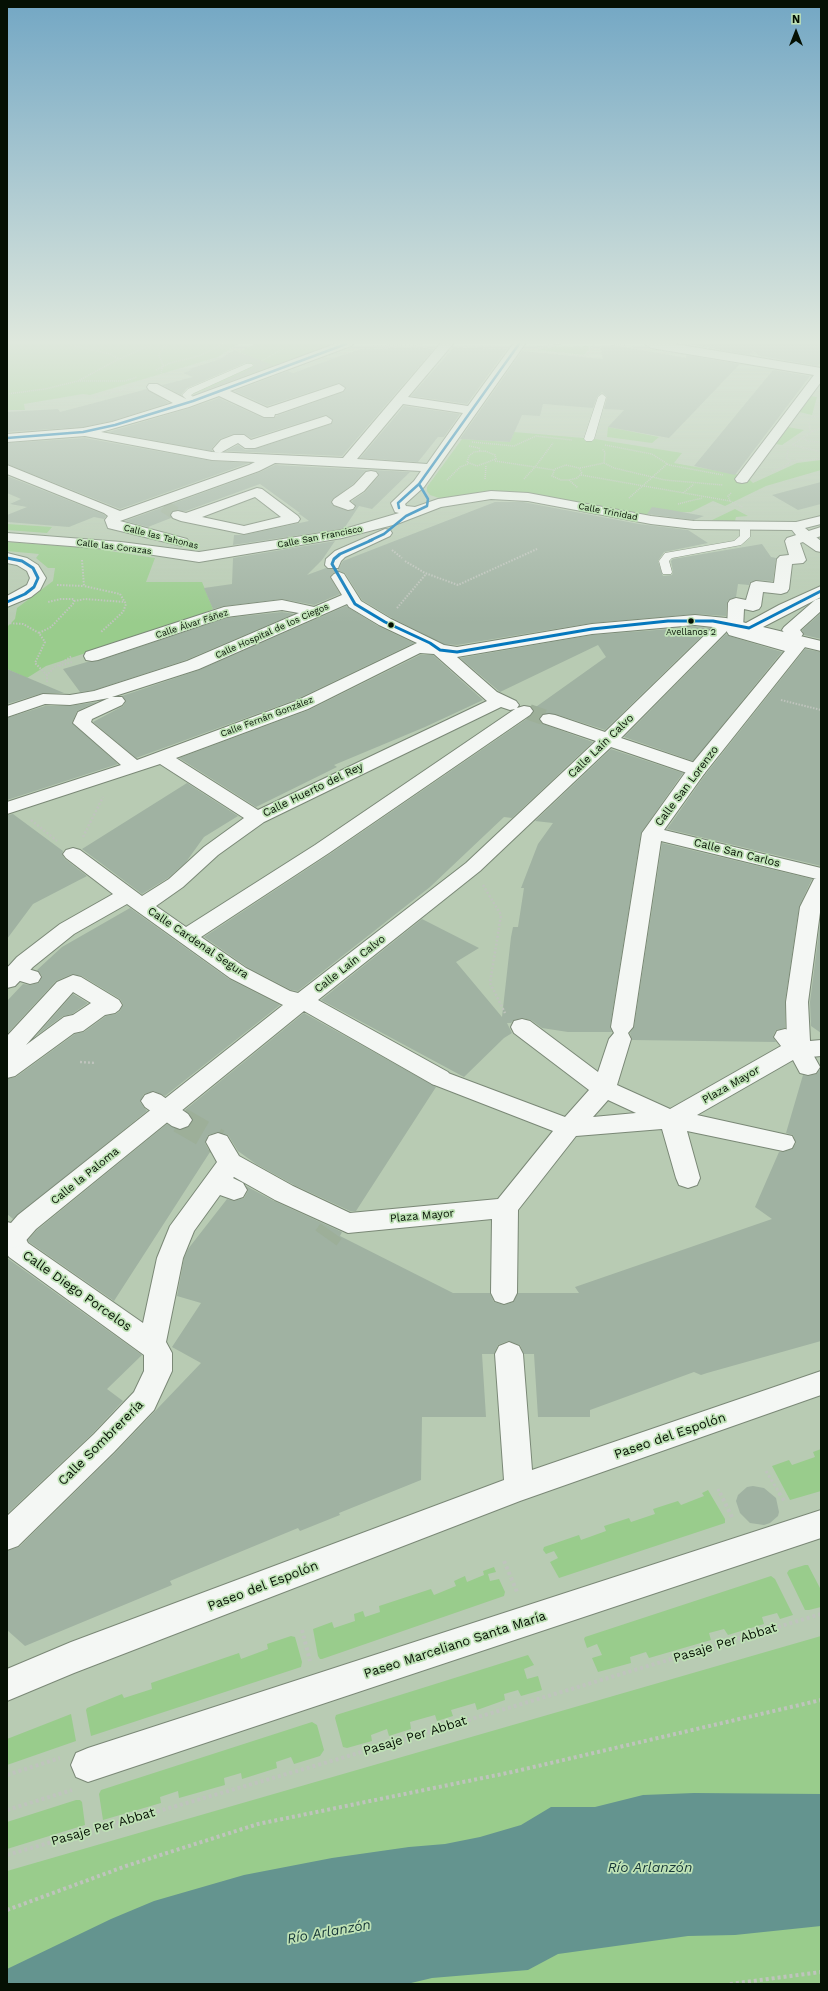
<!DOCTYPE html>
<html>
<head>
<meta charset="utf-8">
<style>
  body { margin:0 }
  #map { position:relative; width:828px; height:1991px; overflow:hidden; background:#b8cbb3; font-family:"Work Sans",sans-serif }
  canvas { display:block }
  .frame { position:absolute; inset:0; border:8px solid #051003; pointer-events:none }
  .north { position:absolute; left:776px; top:12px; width:40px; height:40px; -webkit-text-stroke:3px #bfe2b6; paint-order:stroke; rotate:0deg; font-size:11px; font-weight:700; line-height:16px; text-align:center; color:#051003 }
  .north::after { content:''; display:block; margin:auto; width:14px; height:18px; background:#051003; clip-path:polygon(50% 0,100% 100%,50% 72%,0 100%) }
</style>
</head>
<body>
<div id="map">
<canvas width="828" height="1991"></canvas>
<div class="frame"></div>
<div class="north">N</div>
</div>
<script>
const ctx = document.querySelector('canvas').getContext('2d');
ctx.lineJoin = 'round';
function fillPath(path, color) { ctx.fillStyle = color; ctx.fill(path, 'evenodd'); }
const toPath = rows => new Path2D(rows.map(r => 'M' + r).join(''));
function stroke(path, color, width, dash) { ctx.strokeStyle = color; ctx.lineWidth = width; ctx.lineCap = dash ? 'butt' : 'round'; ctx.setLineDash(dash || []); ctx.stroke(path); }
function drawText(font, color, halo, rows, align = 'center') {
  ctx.font = font + ' "Work Sans",sans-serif'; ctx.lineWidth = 3.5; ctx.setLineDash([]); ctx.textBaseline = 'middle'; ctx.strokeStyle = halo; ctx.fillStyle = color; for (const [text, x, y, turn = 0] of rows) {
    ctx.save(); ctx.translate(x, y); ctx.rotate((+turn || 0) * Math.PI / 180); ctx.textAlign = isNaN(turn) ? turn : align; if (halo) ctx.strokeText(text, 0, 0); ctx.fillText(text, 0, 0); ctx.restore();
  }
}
fillPath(toPath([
  [7,344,238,344,218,357,90,395,83,394,24,404,25,410,7,410],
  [255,344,335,344,188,396,253,366,288,346,253,365,245,361,254,358,239,352],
  [588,346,590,347,584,355,537,350,553,347],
  [811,396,817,397,812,415,799,412],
  [608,427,659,437,652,443,607,437],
  [788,427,804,430,782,445,776,444],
  [514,432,595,439,682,453,674,463,746,476,753,483,797,463,821,460,821,470,766,486,725,506,713,501,691,512,648,513,648,516,560,499,442,499,430,495,427,491,427,487,462,439,510,442],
  [735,509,748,516,736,517,735,521,712,520],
  [7,524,52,527,47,533,7,530],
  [7,542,90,548,155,558,146,582,202,582,213,609,190,619,46,666,27,678,7,669,7,627,15,619,17,608,53,581,55,568,48,568,36,558,39,554,7,551],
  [821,1449,821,1491,790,1500,772,1466,789,1460,792,1465,815,1457,813,1452],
  [708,1490,725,1519,725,1523,559,1578,550,1562,558,1558,554,1551,546,1554,543,1550,544,1547,579,1535,581,1540,606,1531,604,1526,629,1518,631,1522,655,1514,653,1509,678,1501,681,1505,704,1496,702,1493],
  [805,1565,808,1565,821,1590,821,1607,809,1610,805,1610,787,1573,789,1570],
  [494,1567,496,1572,488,1574,490,1581,499,1579,505,1592,504,1596,322,1659,320,1659,318,1656,313,1629,332,1622,334,1628,355,1621,354,1614,363,1611,365,1617,380,1612,379,1606,431,1589,434,1595,456,1586,454,1581,465,1576,467,1582,484,1575,483,1571],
  [771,1576,775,1579,793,1615,780,1619,777,1613,762,1617,764,1624,728,1635,724,1629,709,1633,711,1640,649,1658,646,1652,630,1657,631,1663,598,1672,592,1658,602,1655,597,1644,587,1648,584,1639,585,1637],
  [291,1636,295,1637,302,1662,301,1667,91,1736,86,1710,87,1708,122,1694,124,1698,152,1689,151,1683,239,1653,241,1659,268,1649,267,1644],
  [821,1636,821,1984,7,1984,7,1871],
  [528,1655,534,1665,524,1669,527,1679,538,1676,542,1690,521,1696,518,1690,504,1694,505,1700,477,1710,475,1703,451,1710,453,1716,437,1721,435,1715,410,1722,411,1729,389,1736,387,1729,371,1735,372,1741,347,1748,343,1747,335,1718,336,1715],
  [71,1714,76,1741,7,1765,7,1739],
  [312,1722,317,1725,324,1750,320,1756,294,1764,291,1757,276,1762,277,1768,242,1779,241,1773,224,1778,225,1785,179,1798,178,1791,160,1797,161,1803,103,1820,99,1794,101,1790],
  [76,1800,80,1800,82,1802,85,1825,7,1849,7,1822]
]), '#99cc8c');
fillPath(toPath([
  [694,1793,821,1794,821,1926,735,1935,688,1936,558,1954,528,1970,432,1978,407,1984,7,1984,7,1969,111,1919,154,1901,244,1875,332,1858,409,1847,445,1844,480,1837,521,1825,551,1807,595,1807,643,1795]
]), '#64948f');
fillPath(toPath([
  [687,344,821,344,821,362,818,366,760,356,753,351,749,355],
  [614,345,686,358,686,355,740,364,669,438,608,427,624,410,604,409,607,397,602,392,597,397,593,408,543,404,540,416,522,415,510,442,460,439,522,351,603,359,600,346],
  [421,347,434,349,342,456,226,451,238,445,245,450,255,449,331,424,333,420,326,415,251,438,244,434,233,434,220,439,212,448,212,451,108,432,190,408,219,398,263,418,274,418,276,416,343,392,346,388,339,383,267,406,234,391,288,371,293,373,360,349],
  [454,347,507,349,467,404,411,396],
  [234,350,273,365,196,394,254,367,253,363,245,363,187,388,181,395,162,385,193,377,183,373,191,370,189,369,220,359],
  [773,370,810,376,735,475,694,466],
  [147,389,169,403,112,421,83,427,7,432,7,412,58,409,60,412],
  [404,406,460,414,444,437,438,437,418,462,360,458],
  [85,438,212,461,249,463,120,509,7,464,7,443],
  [275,465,370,470,365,471,353,484,331,501,334,506,348,511,353,510,356,507,352,501,365,492,379,476,377,471,373,470,410,472,372,509,359,506,345,527,341,529,233,545,234,535,244,535,309,521,298,513,300,513,260,484,186,511,173,511,170,514,171,518,148,527,125,521,260,472],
  [7,476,103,514,106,516,104,519,94,517,69,527,7,522,7,515,27,507,10,504,21,499,7,493],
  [821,482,821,504,798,510,772,495],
  [495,502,523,502,639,524,688,530,708,543,664,552,658,561,663,576,672,575,673,572,671,561,673,559,762,544,771,557,776,558,773,581,756,580,750,582,749,585,738,584,736,597,730,599,727,602,726,616,695,614,592,623,457,645,444,644,392,618,362,600,345,573,340,571,333,573,330,577,340,594,314,605,282,599,224,606,213,609,204,588,232,584,233,558,335,541,322,560,307,575,326,568,338,570,343,561],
  [652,507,671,510,704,516,694,520,647,514],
  [346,606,378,626,414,643,295,700,136,758,93,722,123,706,126,701,122,696,199,670],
  [282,612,294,614,186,660,94,690,80,692,63,669,87,662,98,661,226,618],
  [821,613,821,639,804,635,802,630],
  [695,627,710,628,605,730,555,714,542,714,538,719,543,724,593,742,512,818,504,817,430,887,298,991,291,990,247,967,204,937,330,854,531,716,534,712,533,709,606,657,598,645,500,692,460,658,592,635],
  [726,634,729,636,782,652,693,761,624,737],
  [805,649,821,652,821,866,667,829,705,775],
  [420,655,433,655,483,700,425,727,334,765,337,767,256,807,179,758,309,710],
  [7,669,64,693,43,693,7,704],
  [97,702,77,711,72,723,118,764,7,800,7,718,45,706,70,706],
  [611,749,683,773,641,833,610,1027,612,1032,568,1032,542,1028,531,1020,522,1018,514,1020,511,1023,507,1023,512,1033,504,1038,464,1077,321,1000,422,919,479,948,456,962,502,1017,511,937,513,927,518,927,524,888,521,888,538,844,553,823,535,821],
  [187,783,238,816,204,837,186,862,168,878,142,894,82,849],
  [13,814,63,851,62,854,65,859,87,876,33,904,7,939,7,815],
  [662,843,812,879,799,907,785,1002,785,1028,776,1030,773,1036,776,1042,632,1040,630,1033,634,1027],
  [130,908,229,979,280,1005,165,1096,154,1091,144,1094,140,1102,147,1111,13,1219,7,1214,7,1079,16,1077,75,1034,84,1032,106,1016,116,1014,120,1011,123,1004,120,999,82,976,72,974,56,981,7,1034,7,1001,23,984,30,985,39,983,42,976,37,970,62,947],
  [821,916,821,1033,811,1026,810,1002],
  [73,994,88,1003,72,1014,63,1016,37,1035],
  [304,1013,436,1087,356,1211,350,1211,294,1185,256,1164,238,1151,228,1135,218,1132,208,1135,205,1143,210,1152,114,1301,29,1242,28,1240,37,1230,167,1124,179,1130,189,1127,193,1119,185,1110],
  [821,1068,821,1341,707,1373,701,1375,694,1372,590,1410,590,1417,538,1417,534,1354,524,1354,520,1345,508,1341,498,1345,494,1354,482,1354,486,1417,422,1417,421,1480,339,1513,340,1515,300,1531,298,1528,189,1573,170,1581,172,1585,25,1646,7,1630,7,1551,19,1547,115,1453,201,1363,172,1347,201,1303,177,1296,184,1258,188,1249,227,1199,234,1201,244,1198,248,1191,246,1186,274,1201,342,1232,340,1236,453,1293,490,1293,494,1302,504,1305,513,1302,518,1293,579,1293,575,1287,772,1219,755,1207,779,1152,783,1152,792,1149,796,1143,793,1135,786,1133,803,1075,808,1076,816,1074],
  [7,1258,142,1355,107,1389,123,1401,93,1433,7,1514],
  [753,1486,764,1488,776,1498,779,1512,778,1516,770,1523,764,1525,750,1523,740,1513,736,1501,738,1495,747,1487]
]), '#a0b2a2');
stroke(toPath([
  [180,1120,218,1142],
  [326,1238,331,1231]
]), '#9daf99', 26, [26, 14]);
stroke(toPath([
  [164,506,178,515]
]), '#9daf99', 13, [13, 6]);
stroke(toPath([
  [529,712,549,719]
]), '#9daf99', 16, [16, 8]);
const service = toPath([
  [246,364,252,364,253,366,194,393,191,395,197,401,196,403,190,403,182,395,188,389,246,364],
  [602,394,606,397,594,439,592,441,586,441,584,439,598,397,602,394],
  [745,523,750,526,750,537,741,545,672,558,669,561,672,572,671,574,663,574,662,572,659,561,665,553,734,541,740,536,740,526,745,523]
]);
const pedestrian = toPath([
  [339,384,345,388,343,391,277,414,267,414,266,411,267,408,339,384],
  [326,416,332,420,331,423,255,448,245,448,238,443,220,453,215,452,213,449,221,440,234,435,244,435,251,440,326,416],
  [821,527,821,536,800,543,806,560,803,563,792,564,789,589,787,592,781,594,763,592,761,606,759,609,753,611,744,609,743,629,783,641,786,635,782,630,784,627,815,600,821,598,821,611,800,630,803,634,801,637,807,639,809,642,704,774,664,830,821,868,821,880,661,841,633,1027,628,1033,631,1039,617,1085,670,1109,781,1046,774,1037,777,1031,785,1029,793,1031,807,1043,810,1049,820,1067,816,1073,808,1075,800,1073,793,1060,697,1115,792,1136,795,1142,792,1148,783,1151,687,1131,700,1178,697,1185,688,1188,679,1185,676,1178,662,1129,576,1136,518,1210,517,1293,513,1301,504,1304,495,1301,491,1293,492,1219,348,1233,275,1200,234,1177,233,1178,243,1183,247,1190,243,1197,234,1200,220,1195,194,1231,183,1258,166,1342,172,1353,172,1371,154,1410,114,1452,18,1546,7,1550,7,1516,94,1434,134,1392,144,1371,144,1355,9,1257,7,1254,7,1230,13,1228,22,1231,28,1243,143,1323,157,1258,170,1226,217,1162,206,1142,209,1136,218,1133,227,1136,239,1156,293,1186,350,1213,498,1199,553,1131,432,1084,428,1078,432,1072,440,1070,565,1117,589,1090,514,1033,511,1027,514,1021,522,1019,530,1021,598,1072,609,1039,614,1033,611,1027,642,833,690,766,785,651,729,635,727,632,728,603,730,600,736,598,746,600,751,583,756,581,774,583,777,559,780,556,789,555,785,541,787,538,821,527],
  [608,1100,636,1113,593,1117,608,1100],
  [15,965,38,972,41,977,38,982,30,984,7,977,7,967,15,965],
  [73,975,81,977,119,1000,122,1005,119,1010,115,1013,105,1015,83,1031,74,1033,15,1076,7,1078,7,1036,57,982,73,975],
  [73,992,91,1003,73,1015,64,1017,26,1045,73,992],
  [153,1092,161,1095,188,1114,192,1120,188,1126,180,1129,172,1126,145,1107,141,1101,145,1095,153,1092],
  [509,1342,519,1346,523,1354,532,1470,821,1371,821,1395,520,1501,74,1673,7,1701,7,1669,71,1642,504,1480,495,1354,499,1346,509,1342],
  [821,1510,821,1538,88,1782,76,1777,71,1765,76,1753,88,1748,821,1510]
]);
const minor = toPath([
  [335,344,353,344,351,346,230,391,274,411,275,414,274,417,264,417,219,396,189,407,101,432,212,452,343,458,440,344,453,344,408,397,468,406,513,344,525,344,424,487,405,504,406,506,415,507,438,499,491,491,528,493,651,516,694,521,796,522,821,516,821,524,805,528,821,541,821,552,816,551,800,540,792,530,694,529,651,524,528,501,491,499,441,507,397,524,342,538,199,562,121,550,7,541,7,533,121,542,199,552,341,530,399,513,395,512,391,503,414,481,421,471,275,463,259,471,120,521,187,539,189,542,187,545,182,546,108,528,105,520,108,516,104,513,7,474,7,465,120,511,249,465,255,462,212,460,85,436,7,442,7,434,83,428,112,422,173,403,149,390,147,387,149,384,157,384,186,399,335,344],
  [403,404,463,413,427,464,357,459,403,404],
  [645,344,675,344,821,368,821,382,747,482,742,483,737,482,735,479,814,375,651,348,645,344],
  [371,471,376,472,378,475,364,491,349,501,355,506,353,509,348,510,334,505,332,502,334,499,354,485,366,472,371,471],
  [257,488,262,489,298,516,300,519,298,522,244,534,181,521,173,518,171,515,173,512,178,511,186,513,257,488],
  [255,497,281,517,244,526,202,517,255,497],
  [385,529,390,530,392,533,390,536,345,557,341,561,338,568,328,568,325,565,326,559,335,551,385,529],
  [7,553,27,558,38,565,46,578,40,590,31,597,7,607,7,596,27,585,30,578,27,571,17,565,7,563,7,553],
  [339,572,344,574,361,601,391,619,444,645,457,647,592,624,695,615,726,618,746,623,779,605,821,586,821,597,763,627,821,641,821,651,729,629,621,738,704,766,706,770,704,774,697,776,690,774,611,747,480,871,318,1000,448,1072,452,1078,448,1084,440,1086,432,1084,304,1011,36,1229,22,1245,13,1248,7,1246,7,1222,11,1223,18,1215,283,1005,230,978,127,904,74,934,33,967,15,986,7,988,7,968,17,957,60,924,113,894,66,858,63,854,66,850,73,848,80,850,142,896,169,879,204,847,244,818,160,764,7,814,7,802,121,765,73,723,78,712,109,698,70,705,45,704,7,717,7,706,43,694,70,695,94,691,187,661,299,613,282,610,226,617,98,660,92,661,86,660,84,656,86,652,224,607,282,600,314,607,342,595,331,577,334,574,339,572],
  [347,604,349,607,379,625,417,643,296,701,137,760,91,722,92,719,122,705,125,701,122,697,112,697,199,669,347,604],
  [695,625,713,627,605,732,555,715,549,714,543,715,540,719,543,723,596,741,466,863,298,993,290,991,246,968,201,937,329,853,530,715,533,711,530,707,524,706,517,708,519,705,516,701,497,692,457,657,592,634,695,625],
  [420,653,434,654,487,701,258,810,176,758,308,709,420,653],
  [501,707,510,710,515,709,315,845,186,927,156,906,183,887,218,855,264,822,501,707],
  [821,877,821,905,808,1002,810,1041,821,1040,821,1056,790,1059,782,1057,779,1051,782,1045,787,1044,786,1002,800,907,814,879,821,877]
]);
stroke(service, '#7a8876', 1);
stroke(pedestrian, '#7a8876', 2);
stroke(minor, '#7a8876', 2);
stroke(toPath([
  [67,344,110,354,119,359],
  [614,344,633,347],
  [365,346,420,348],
  [367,346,422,345],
  [464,346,495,346],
  [538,347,561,344],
  [536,351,587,356,594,344],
  [156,370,170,363,199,356,223,344],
  [161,373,163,365,159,355,164,346,169,344],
  [78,381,125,381,137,377],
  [7,394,45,389,78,381,115,361,153,344],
  [92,398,137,386],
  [812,416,819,417,821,407],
  [813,431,821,429],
  [803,438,807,441,821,442],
  [472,442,514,446,536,436,572,440],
  [605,445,652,454,669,465,723,475],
  [792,445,813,431,810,430,809,422],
  [793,445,821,452],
  [469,446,479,448,480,451],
  [485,451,495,455,496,459,477,466,467,462,469,456,474,452,485,451],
  [788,451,786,458,791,461,821,459],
  [495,461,535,467,553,443],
  [604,463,614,468,665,480,723,485],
  [566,465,579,468,582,473,577,478,569,480,561,480,552,476,555,469,566,465],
  [580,468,604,463,605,452,602,449],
  [772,471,782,468,791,461],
  [581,475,730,501],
  [485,479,486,465],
  [524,479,535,467,554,470],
  [447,480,460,467,468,464],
  [569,480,578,488],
  [683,493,694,484],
  [731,493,728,496,730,501,742,507],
  [629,498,667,464],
  [678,504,702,498]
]), '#bfc4bd', 1.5, [1, 1]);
stroke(toPath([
  [392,550,402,558],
  [82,560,84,586,120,594,126,604,123,612,101,632],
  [405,561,425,573,458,585,537,549],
  [57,585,84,586],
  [74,601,85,599,125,602],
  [397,608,426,574],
  [7,623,23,624,39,633,45,642,35,663,47,675],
  [39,633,51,627,73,604,74,599,61,599,48,602],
  [59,666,72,662],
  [47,682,47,675,55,667,72,656],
  [781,700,821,710]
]), '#bfc4bd', 2, [1.5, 1.5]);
stroke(toPath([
  [31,820,57,841],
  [83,837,103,797],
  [483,885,501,915,490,983,505,1013],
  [80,1062,96,1063]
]), '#bfc4bd', 2.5, [2, 2]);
stroke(toPath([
  [766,1471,780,1494],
  [718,1489,720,1494]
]), '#bfc4bd', 3, [2.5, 2.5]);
stroke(toPath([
  [720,1493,733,1519],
  [779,1493,785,1502],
  [504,1561,517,1592],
  [302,1630,310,1661],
  [7,1775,60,1758],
  [7,1810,72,1790],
  [7,1855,335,1760,821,1614],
  [7,1910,126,1866,258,1824,512,1772,821,1700],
  [730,1984,821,1972]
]), '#bfc4bd', 4, [3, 3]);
fillPath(service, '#f4f7f4');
fillPath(pedestrian, '#f4f7f4');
fillPath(minor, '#f4f7f4');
stroke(toPath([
  [7,438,83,432,115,425,193,401,346,344],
  [399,508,398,503,419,484,519,344],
  [369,541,384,534,406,516,427,506,428,499,419,484]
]), '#0578bd', 2.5);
stroke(toPath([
  [372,540,340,554,334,559,332,564,355,604,385,622,430,643,440,650,457,652,592,629,668,621,713,621,749,628,821,591],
  [7,558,22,561,33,568,38,578,34,587,25,594,7,602]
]), '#0578bd', 3);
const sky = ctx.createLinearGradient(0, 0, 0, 623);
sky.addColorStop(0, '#73a7c4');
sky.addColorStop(0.55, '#dfe8dd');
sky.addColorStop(1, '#dfe8dd00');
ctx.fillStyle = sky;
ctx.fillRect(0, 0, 828, 623);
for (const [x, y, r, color] of [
  [691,621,3.5,"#051003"],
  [391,625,3.5,"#051003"]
]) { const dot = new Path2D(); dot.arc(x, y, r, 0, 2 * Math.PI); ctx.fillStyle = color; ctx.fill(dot); stroke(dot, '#bfe2b6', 1.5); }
drawText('9px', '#051003', '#bfe2b6', [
  ["Calle Trinidad",608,512,11],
  ["Calle las Tahonas",161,537,14],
  ["Calle San Francisco",320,537,-11],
  ["Calle las Corazas",114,547,7],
  ["Calle Álvar Fáñez",192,624,-18],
  ["Calle Hospital de los Ciegos",272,631,-24],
  ["Calle Fernán González",267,717,-21]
]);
drawText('9px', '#051003', '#bfe2b6', [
  ["Avellanos 2",691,632]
]);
drawText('11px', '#051003', '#bfe2b6', [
  ["Calle Laín Calvo",601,746,-44],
  ["Calle San Lorenzo",687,786,-53],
  ["Calle Huerto del Rey",313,790,-26],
  ["Calle San Carlos",737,853,14],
  ["Calle Cardenal Segura",198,943,34],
  ["Calle Laín Calvo",350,964,-38],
  ["Plaza Mayor",731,1085,-30],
  ["Calle la Paloma",85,1176,-39],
  ["Plaza Mayor",422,1216,-5]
]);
drawText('13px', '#051003', '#bfe2b6', [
  ["Calle Diego Porcelos",77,1291,35],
  ["Paseo del Espolón",670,1436,-19],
  ["Calle Sombrerería",101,1443,-45],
  ["Paseo del Espolón",263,1586,-21],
  ["Pasaje Per Abbat",725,1643,-17],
  ["Paseo Marceliano Santa María",455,1645,-18],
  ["Pasaje Per Abbat",415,1736,-17],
  ["Pasaje Per Abbat",103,1827,-16]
]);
drawText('italic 14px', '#153537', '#bfe2b6', [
  ["Río Arlanzón",650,1868],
  ["Río Arlanzón",329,1932,-10]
]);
</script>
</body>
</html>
